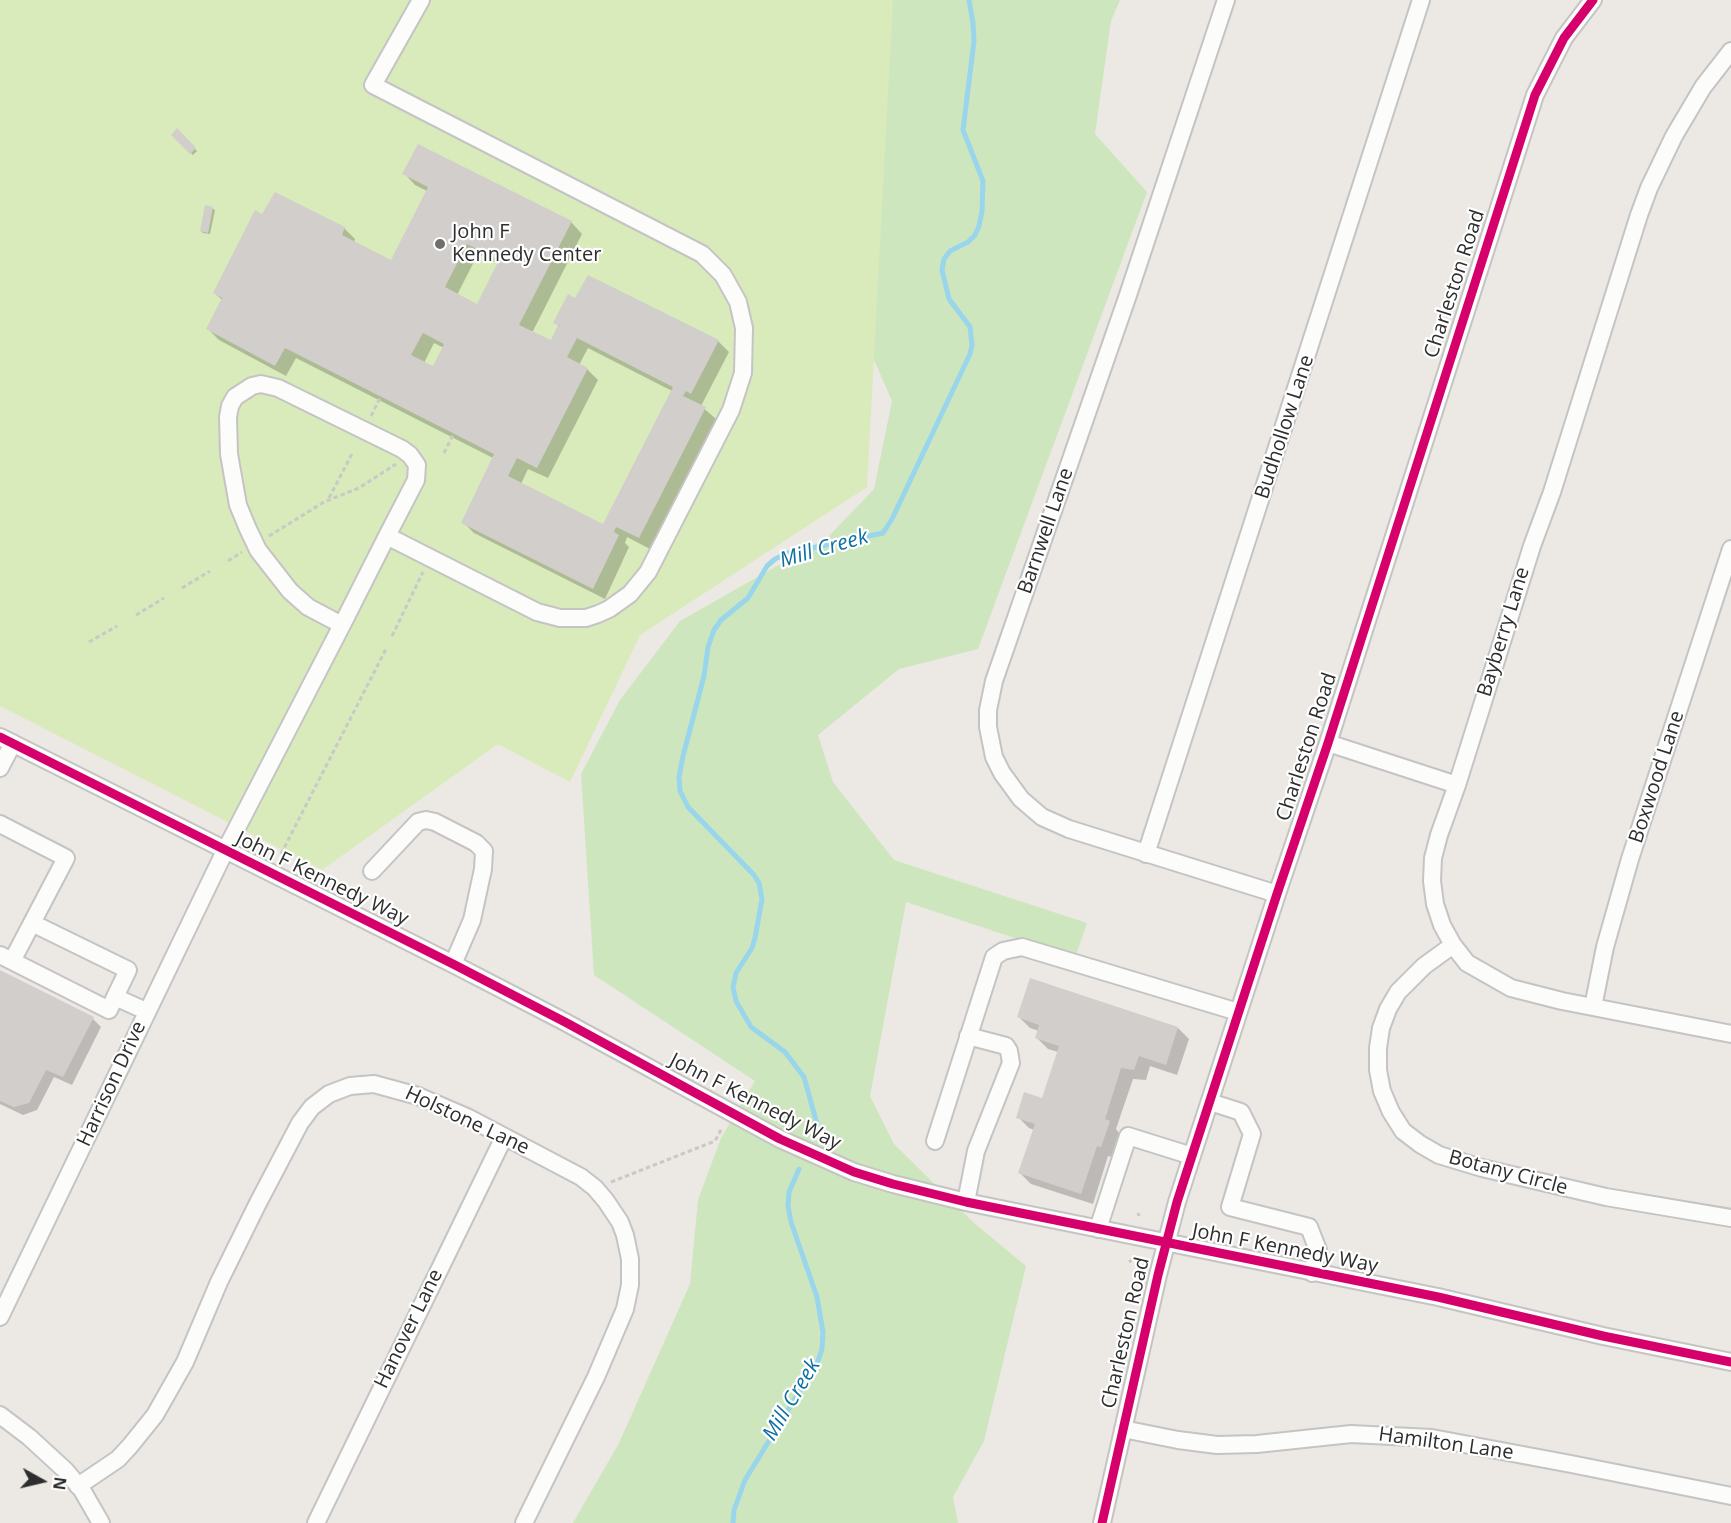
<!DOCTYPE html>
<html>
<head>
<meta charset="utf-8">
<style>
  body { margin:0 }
  #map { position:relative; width:1731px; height:1523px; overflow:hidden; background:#ece8e4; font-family:"Open Sans",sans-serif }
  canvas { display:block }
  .north { position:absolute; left:12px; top:1451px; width:60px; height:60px; -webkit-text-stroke:4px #fff; paint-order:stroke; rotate:98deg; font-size:16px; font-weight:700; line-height:24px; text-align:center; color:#2e2e2e }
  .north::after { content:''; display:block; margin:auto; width:21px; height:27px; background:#2e2e2e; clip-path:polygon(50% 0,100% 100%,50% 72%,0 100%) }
</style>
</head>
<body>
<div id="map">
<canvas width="1731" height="1523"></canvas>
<div class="north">N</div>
</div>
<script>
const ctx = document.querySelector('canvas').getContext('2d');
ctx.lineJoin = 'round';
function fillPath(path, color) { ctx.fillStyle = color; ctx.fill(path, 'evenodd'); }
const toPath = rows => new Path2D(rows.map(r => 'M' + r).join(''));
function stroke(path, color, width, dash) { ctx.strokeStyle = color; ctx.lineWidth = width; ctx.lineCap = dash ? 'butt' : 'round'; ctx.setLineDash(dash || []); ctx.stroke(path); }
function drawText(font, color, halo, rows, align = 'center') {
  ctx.font = font + ' "Open Sans",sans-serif'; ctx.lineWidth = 4.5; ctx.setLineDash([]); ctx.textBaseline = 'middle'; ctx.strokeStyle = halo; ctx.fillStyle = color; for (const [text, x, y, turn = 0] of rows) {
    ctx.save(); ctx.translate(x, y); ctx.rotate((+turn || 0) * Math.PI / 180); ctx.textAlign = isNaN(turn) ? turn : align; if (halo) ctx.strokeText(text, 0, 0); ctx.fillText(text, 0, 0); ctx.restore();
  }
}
fillPath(toPath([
  [801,0,1120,0,1111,21,1095,134,1147,192,978,649,899,669,818,735,833,782,894,860,1087,923,1075,958,906,902,870,1096,894,1144,973,1222,1026,1266,984,1441,953,1497,958,1523,573,1523,619,1443,690,1284,698,1200,721,1138,755,1081,594,975,581,774,620,700,680,621,828,537,874,489,892,401,814,223]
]), '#cee6be');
fillPath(toPath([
  [0,0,893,0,867,487,640,635,570,782,498,744,322,870,0,706]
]), '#d9eabb');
fillPath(toPath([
  [177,130,197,151,193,155,173,135],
  [404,173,571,222,582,234,532,333,551,343,560,328,555,322,718,341,729,352,701,406,716,419,650,549,627,537,625,543,629,547,605,599,474,533,463,522,493,458,296,358,286,376,219,340,208,329,222,300,215,293,263,216,344,228,355,239,354,243,392,262,427,191,415,185],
  [478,254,499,264,478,306,457,295],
  [434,343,444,348,434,368,424,363],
  [588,348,672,391,604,526,521,484,528,469,548,478,598,380,587,369,579,365],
  [212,208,215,210,210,234,203,233,201,231],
  [0,972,93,1019,101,1027,72,1085,54,1077,37,1110,23,1115,0,1104],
  [1019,1017,1178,1028,1189,1039,1177,1075,1150,1066,1146,1080,1133,1079,1116,1129,1120,1134,1112,1157,1108,1156,1093,1204,1031,1184,1020,1173,1034,1130,1029,1128,1018,1117,1043,1100,1058,1052,1048,1049,1037,1038,1039,1031,1030,1028]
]), '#0003');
stroke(toPath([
  [814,1133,817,1124,804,1077,785,1052,751,1027,736,1001,733,987,736,973,752,948,755,938,762,899,759,883,754,875,688,807,680,791,679,777,683,756,704,676,708,647,714,630,721,620,748,598,767,566,775,559,788,553,883,533,892,519,970,354,972,345,970,327,949,299,942,270,944,259,950,251,968,242,975,235,979,226,982,211,983,181,963,130,974,41,973,23,969,0],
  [733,1523,734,1510,745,1480,818,1361,822,1349,823,1332,817,1297,791,1222,788,1206,789,1192,799,1169]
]), '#99d6ec', 5);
fillPath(toPath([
  [177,128,196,148,190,154,171,135],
  [418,144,572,221,519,325,551,340,557,327,560,326,553,323,568,294,575,298,588,275,719,340,691,394,686,391,683,396,706,407,639,538,616,527,614,532,619,535,593,589,461,523,494,454,285,348,275,366,206,329,222,298,213,293,255,210,262,214,275,192,345,227,342,235,391,260,428,187,402,174],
  [467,244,499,260,477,304,445,287],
  [423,333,444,344,433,366,411,355],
  [577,338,673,387,603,524,508,476,517,458,537,468,588,368,567,357],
  [205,205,213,207,208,233,200,231],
  [0,970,94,1017,63,1077,46,1070,29,1103,14,1107,0,1101],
  [1030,978,1178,1027,1166,1065,1139,1056,1134,1070,1121,1068,1105,1119,1110,1121,1101,1147,1097,1146,1081,1194,1018,1173,1035,1124,1016,1118,1024,1092,1042,1098,1059,1046,1035,1038,1039,1025,1017,1017]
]), '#d1cecb');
const minor = toPath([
  [1226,0,1128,295,994,681,988,710,988,727,994,757,1002,773,1021,799,1042,817,1069,829,1277,894],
  [1731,51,1703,87,1674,136,1649,188,1639,215,1552,492,1532,546,1457,785,1439,835,1433,858,1432,881,1435,904,1442,925,1453,945,1467,963,1511,988,1562,1001,1731,1034],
  [387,536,537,612,560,618,586,618,598,614,609,609,630,594,648,572,731,410,743,373,744,328,738,302,723,275,702,254,373,85,421,0],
  [0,737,453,964,565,1022,780,1139,854,1172,893,1184,966,1202,1438,1297,1603,1336,1731,1362],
  [1328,743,1457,785],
  [0,768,13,743],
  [0,824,66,858,12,961],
  [1146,854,1421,0],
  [372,871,418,822,426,820,435,822,476,843,484,851,483,869,472,920,453,964],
  [32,923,128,970,115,997],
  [1453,945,1424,966,1398,992,1388,1009,1381,1028,1378,1048,1378,1070,1382,1091,1391,1112,1403,1131,1420,1144,1439,1155,1482,1168,1606,1197,1731,1218],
  [0,955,109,1010,115,997,146,1011],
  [1593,1007,1605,947,1630,859,1731,549],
  [1210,1102,1241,1112,1252,1134,1230,1207,1309,1227,1318,1250,1312,1273],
  [935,1141,994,957,1003,951,1022,947,1238,1012],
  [966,1202,976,1151,1011,1063,1009,1051,1006,1046,968,1036],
  [1098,1229,1128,1136,1192,1156],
  [0,1317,225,851,342,625,387,536,416,480,417,465,410,455,402,449,278,388,261,384,252,386,235,397,230,406,228,417,229,454,238,505,248,529,258,550,290,591,308,607,342,625],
  [0,1415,29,1437,65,1470,82,1490,101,1523],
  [1123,1429,1178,1440,1217,1445,1257,1444,1351,1434,1432,1438,1571,1464,1731,1496],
  [78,1486,118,1459,130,1446,155,1415,185,1362,219,1282,258,1203,300,1123,312,1107,329,1094,350,1086,374,1084,418,1096,469,1118,581,1177,595,1188,606,1201,620,1222,625,1235,630,1259,630,1285,625,1309,596,1377,524,1523],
  [316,1523,504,1137],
  [1102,1523,1158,1275,1177,1202,1277,894,1328,743,1535,95,1564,38,1593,0]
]);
stroke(minor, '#c5c4c5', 20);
stroke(toPath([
  [371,416,381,396],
  [444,453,454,433],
  [329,498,353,452],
  [269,536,324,502,359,488,396,464],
  [228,561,242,552],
  [182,588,210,571],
  [136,615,164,598],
  [392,636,423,572],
  [89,642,117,626],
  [281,854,386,649],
  [611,1182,715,1141,722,1128],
  [1138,1213,1139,1216],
  [1129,1262,1132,1260]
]), '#c9c9c8', 3, [4.5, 3]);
stroke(minor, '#fcfcfb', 16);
stroke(toPath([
  [0,737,453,964,565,1022,780,1139,854,1172,893,1184,966,1202,1438,1297,1603,1336,1731,1362],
  [1102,1523,1158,1275,1177,1202,1277,894,1328,743,1535,95,1564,38,1593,0]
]), '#d6006c', 9);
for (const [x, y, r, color] of [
  [440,244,6,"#706f6e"]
]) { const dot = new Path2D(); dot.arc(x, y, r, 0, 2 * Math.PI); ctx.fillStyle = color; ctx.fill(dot); stroke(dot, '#fff', 2); }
drawText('20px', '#2e2e2e', '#fff', [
  ["John F",452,232],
  ["Kennedy Center",452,255]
], 'left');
drawText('20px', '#2e2e2e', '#fff', [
  ["Charleston Road",1455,284,-72],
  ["Budhollow Lane",1285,427,-72],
  ["Barnwell Lane",1046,531,-71],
  ["Bayberry Lane",1504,632,-73],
  ["Charleston Road",1307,747,-72],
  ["Boxwood Lane",1657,777,-72],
  ["John F Kennedy Way",322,879,26],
  ["Harrison Drive",112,1084,-65],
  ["John F Kennedy Way",755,1102,27],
  ["Holstone Lane",467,1121,25],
  ["Botany Circle",1508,1173,15],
  ["John F Kennedy Way",1285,1249,11],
  ["Hanover Lane",409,1329,-64],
  ["Charleston Road",1126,1333,-77],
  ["Hamilton Lane",1446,1444,8]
]);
drawText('italic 21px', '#0d6fa3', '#fff', [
  ["Mill Creek",824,549,-16],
  ["Mill Creek",792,1400,-59]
]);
</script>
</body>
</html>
